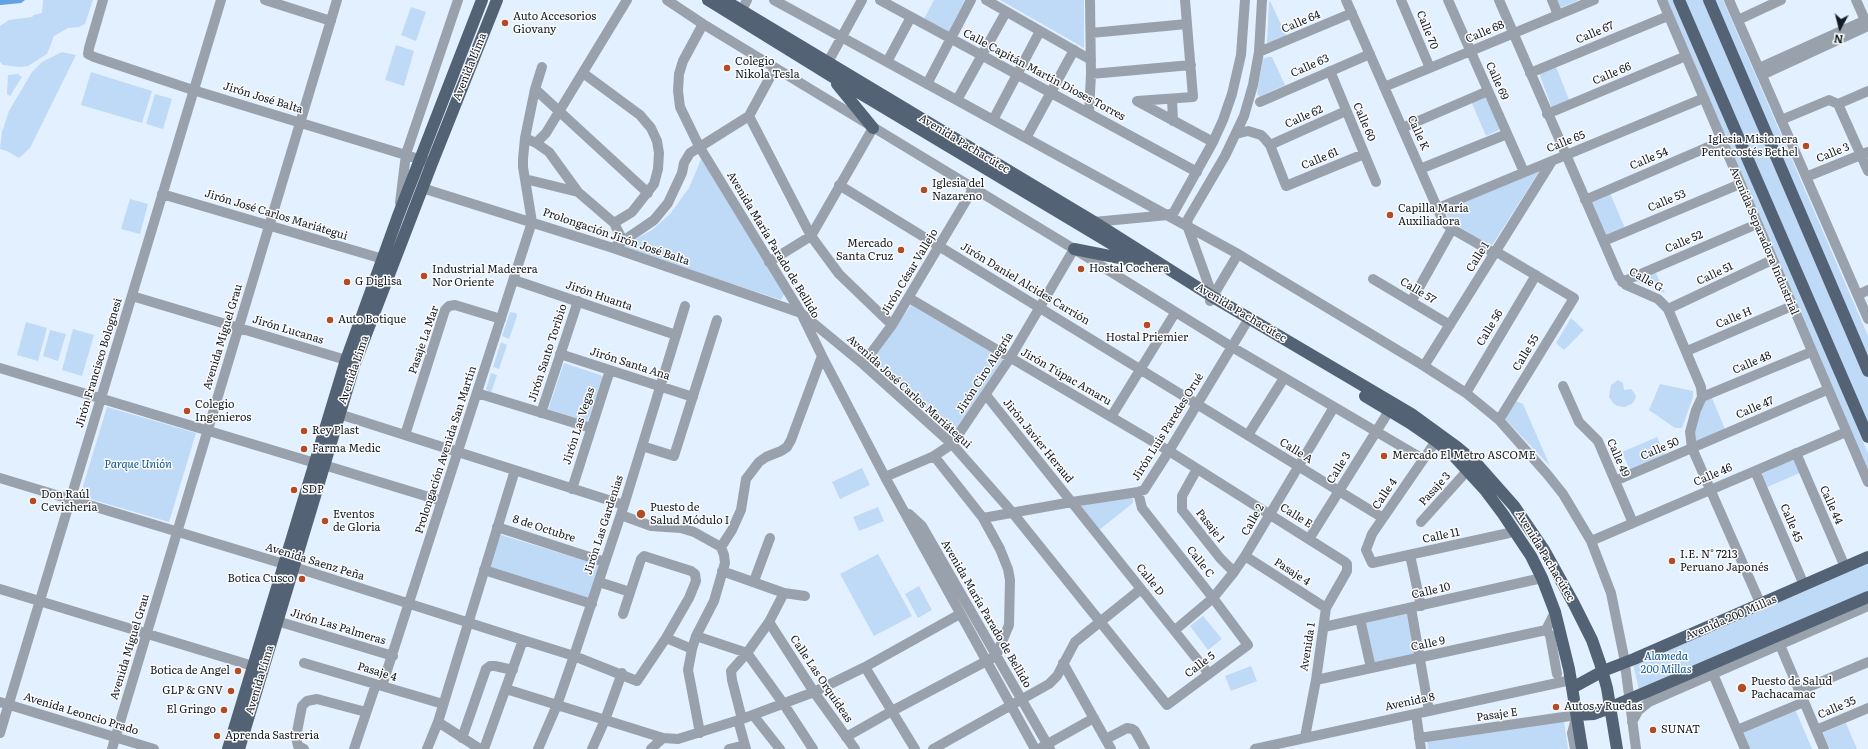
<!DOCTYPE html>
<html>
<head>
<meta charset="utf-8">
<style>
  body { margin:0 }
  #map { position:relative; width:1868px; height:749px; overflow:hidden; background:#e3f0ff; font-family:Literata,serif }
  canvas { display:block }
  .north { position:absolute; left:1820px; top:8px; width:40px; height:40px; -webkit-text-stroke:3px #fcfcfc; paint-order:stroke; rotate:187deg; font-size:11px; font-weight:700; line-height:16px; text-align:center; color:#131b24 }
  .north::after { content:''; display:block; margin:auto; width:14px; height:18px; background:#131b24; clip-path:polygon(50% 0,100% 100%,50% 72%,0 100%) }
</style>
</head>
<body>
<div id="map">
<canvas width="1868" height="749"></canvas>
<div class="north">N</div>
</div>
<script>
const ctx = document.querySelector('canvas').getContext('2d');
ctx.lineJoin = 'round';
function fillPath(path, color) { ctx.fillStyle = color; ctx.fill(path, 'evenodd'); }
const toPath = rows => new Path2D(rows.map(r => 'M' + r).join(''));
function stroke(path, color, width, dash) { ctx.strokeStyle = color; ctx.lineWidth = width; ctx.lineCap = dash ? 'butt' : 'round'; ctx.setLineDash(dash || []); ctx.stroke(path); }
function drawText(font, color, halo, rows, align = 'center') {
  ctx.font = font + ' Literata,serif'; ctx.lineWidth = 3; ctx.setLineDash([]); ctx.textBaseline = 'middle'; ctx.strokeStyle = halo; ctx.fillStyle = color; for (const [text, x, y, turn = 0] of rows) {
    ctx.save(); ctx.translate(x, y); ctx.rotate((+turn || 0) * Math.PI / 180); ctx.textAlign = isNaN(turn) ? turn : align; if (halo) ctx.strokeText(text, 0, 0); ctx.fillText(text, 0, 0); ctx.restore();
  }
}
fillPath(toPath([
  [43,0,93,0,85,24,79,27,68,28,54,36,47,54,28,66,19,67,3,65,0,62,0,26,9,20,32,17,34,15,42,13],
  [934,0,965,0,949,32,924,19],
  [1000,0,1084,0,1084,48,1037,21],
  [1556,0,1579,0,1560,8],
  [1666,0,1674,0,1868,453,1868,472],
  [1685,0,1705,0,1868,379,1868,423],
  [1713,0,1723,0,1868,336,1868,359],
  [1270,1,1287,37,1267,44,1269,2],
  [411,7,426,12,416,41,401,35],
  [396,45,414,51,404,86,385,80],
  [62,52,76,55,30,148,19,158,7,151,0,149,2,132,9,111,32,72,42,62],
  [1267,57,1272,57,1285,85,1259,97,1257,93,1263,59],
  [1556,67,1570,102,1552,108,1539,73],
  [91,72,152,91,142,123,81,105],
  [18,74,22,77,10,96,7,94,8,75],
  [155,94,172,99,163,129,146,124],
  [1487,95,1501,129,1486,136,1471,101],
  [701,159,784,294,781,300,621,247,652,230,670,214,689,188],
  [1542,167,1491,247,1450,221,1444,209],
  [1609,191,1625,228,1605,236,1590,200],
  [130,199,148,204,140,234,121,229],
  [1655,271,1665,293,1632,280],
  [911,305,1003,359,957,429,953,431,870,362],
  [510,312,516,313,517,316,509,339,502,336],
  [1571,318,1584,330,1564,350,1556,343],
  [26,322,47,328,38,361,17,355],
  [73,329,94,335,82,376,62,370],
  [50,330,66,334,58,361,43,356],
  [501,342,507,345,499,369,493,367],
  [564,363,603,376,587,423,548,410],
  [491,373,497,375,491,393,486,389],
  [1618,380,1623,383,1624,390,1631,389,1635,394,1636,397,1633,403,1625,407,1617,406,1613,403,1609,397,1611,385],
  [1660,384,1693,391,1693,397,1682,428,1675,428,1649,410],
  [1711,396,1726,431,1694,446,1692,432,1704,400],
  [1516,401,1523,404,1550,466,1506,420,1505,417],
  [107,407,196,433,169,522,80,496],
  [1657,437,1665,454,1630,470,1622,452],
  [1794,456,1802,472,1765,488,1758,472],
  [862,468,870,485,840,499,832,482],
  [1130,497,1133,499,1133,503,1099,530,1081,507,1083,504],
  [878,507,884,521,859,531,853,517],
  [498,534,599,565,589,598,488,567],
  [878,554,912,616,874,636,840,574],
  [1868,562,1868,591,1639,690,1633,664],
  [919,586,932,610,918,618,905,594],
  [1407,611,1415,654,1375,662,1373,660,1364,623],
  [1203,616,1222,639,1208,650,1190,626],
  [1251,666,1257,681,1231,691,1225,676],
  [1795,709,1812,749,1750,749,1743,731],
  [1564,721,1568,749,1428,749,1427,741],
  [1846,723,1857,749,1830,749,1823,733]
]), '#bfdaf7');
fillPath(toPath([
  [0,0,25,0,21,3,1,5,0,5]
]), '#61a2e5');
stroke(toPath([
  [103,0,89,48,88,54,94,57,193,90,432,163],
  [265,0,331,21],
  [667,0,703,24,1074,249,1232,347,1423,459],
  [774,0,1238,254,1424,366,1466,393,1499,420,1547,474,1563,494,1591,541,1611,593,1624,657,1636,749],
  [880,0,1197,172],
  [986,0,1091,60],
  [1346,0,1443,221,1452,229,1494,253],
  [1401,0,1430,68],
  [1448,0,1524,172],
  [1499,0,1619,277,1626,285,1658,299,1668,309,1701,387,1702,397,1696,410,1690,432,1692,448,1761,605],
  [1552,0,1558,15],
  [1662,0,1868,482],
  [1729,0,1868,319],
  [1856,0,1865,20],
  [742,10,747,0],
  [1738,20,1781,0],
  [703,24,683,61,679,74,678,91,680,107,699,146,801,313,822,356,885,477,1035,749],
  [1091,33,1187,24],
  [1259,52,1352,13],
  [828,62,862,0],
  [887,62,911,17],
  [1759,68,1868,19],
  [1330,71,1376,182],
  [583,73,640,115,651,128,657,141,659,153,658,169,654,184,632,212,614,223],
  [1530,73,1668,16],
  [1091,74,1191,65],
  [1762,75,1868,26],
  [927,84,971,0],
  [1384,87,1594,0],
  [535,89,648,193],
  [1172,99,1173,121],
  [957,100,1006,12],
  [1137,101,1193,97,1185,0],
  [1137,101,1213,142],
  [1260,102,1370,54],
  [1838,104,1868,171],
  [1838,104,1868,91],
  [1089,113,1091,74,1090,0],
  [1547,114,1686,56],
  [749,116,811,236,839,274,892,325],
  [993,120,1040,31],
  [1781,120,1829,100,1838,104],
  [1402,128,1488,91],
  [1236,134,1248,131,1261,135,1265,139,1270,145,1286,186,1364,154],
  [525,138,536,143,546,133,627,0],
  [1026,138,1074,50],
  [536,143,549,152,578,192,614,223,623,241],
  [1270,145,1346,111],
  [1420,169,1507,134],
  [1806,177,1868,152],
  [525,179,578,192],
  [839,185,1383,518],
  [422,188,613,248,801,313,863,364,952,444,1012,512,1167,705,1248,645,1213,598,1142,508,1138,492],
  [162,194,383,259],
  [1585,200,1722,141],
  [400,203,406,154,458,0],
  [1438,208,1704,98],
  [1094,222,1168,215,1174,212,1213,142,1223,120,1232,94,1241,55,1245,0],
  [1604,241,1740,184],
  [613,248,654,220,668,203,682,173,684,163,690,153,749,116,775,68],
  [1495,251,1574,298,1499,420],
  [769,262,811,236,873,128],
  [1373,279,1450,325],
  [514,280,676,335],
  [1622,282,1757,224],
  [1858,295,1868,290],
  [132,296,346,360],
  [1213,297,1187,225,1188,219,1225,156,1244,116,1253,85,1259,52,1262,0],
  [909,298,1169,451,1345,562,1347,564,1347,571,1326,608,1316,680,1305,737],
  [1210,301,1238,254],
  [1411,302,1452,229],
  [1668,309,1772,260],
  [1687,351,1792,306],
  [560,354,693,397],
  [863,364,892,325,973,189],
  [1424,366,1552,161],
  [0,368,315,463],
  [1563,386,1579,422,1598,441,1633,523],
  [477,393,591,428],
  [1466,393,1536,275],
  [986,395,1209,674],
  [1702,397,1811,352],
  [541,413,578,301],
  [339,414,624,505],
  [1111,417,1175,313],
  [405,435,445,310,449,306,455,305,501,319],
  [1248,435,1284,378],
  [1436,441,1372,534,1366,550,1372,563,1509,533,1514,530],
  [642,446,674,456,717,320],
  [1796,453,1845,567],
  [324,465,442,501],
  [1197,469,1182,496,1182,510,1220,558,1234,572],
  [1755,471,1804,585],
  [885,477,934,456,952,444,1010,358,1074,249],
  [0,478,294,567,523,640,574,656,637,681,666,638,689,598,696,581,695,574,691,571,644,556,641,559,623,614],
  [1615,481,1827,390],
  [572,489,610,370],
  [909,514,922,526,1050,749],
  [621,515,651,526,681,528,694,532,721,547,724,555,725,563,714,601,696,636,692,649,688,670,700,733],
  [983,518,1072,502,1138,492,1144,490,1169,451,1245,325],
  [1421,522,1467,471],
  [497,527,605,562],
  [1309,539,1389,411],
  [1591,541,1846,432],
  [721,547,732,530,741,510,746,479,759,462,766,457,781,451,787,447,791,440,822,356],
  [1410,555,1421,606],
  [1245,556,1326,608],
  [484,570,592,604],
  [722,571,784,593,805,596],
  [754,581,770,538],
  [599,582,630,592],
  [0,589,253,666],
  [1411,608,1429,711],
  [1555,612,1546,630,1550,635,1557,674],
  [1360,619,1371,668],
  [277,621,393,656],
  [769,622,814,692,855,749],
  [1324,627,1542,578],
  [1175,630,1213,598,1234,572,1245,556,1334,407],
  [696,636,747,653,783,703,813,749],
  [666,638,692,649],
  [1780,645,1824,749],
  [304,663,443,704],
  [1063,663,1111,749],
  [865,667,915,749],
  [1713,674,1745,749],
  [1316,680,1546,630],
  [382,686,532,222,523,167,523,159,525,138,535,89,542,67],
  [506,689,663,738,678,739,742,719,814,692,865,667,960,614],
  [1799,691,1868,662],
  [0,702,154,749],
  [1416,714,1421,749],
  [753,715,780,749],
  [742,719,732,680,731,671,747,653,769,622,784,593],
  [738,720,746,749],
  [438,722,480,749],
  [1632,722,1638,711,1649,702,1868,606],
  [1737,730,1804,702],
  [1816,730,1868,708],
  [0,733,221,0],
  [846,737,892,711,996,656,1009,625,1010,580,1008,569,1000,549,983,518,934,456],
  [462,738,486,669,490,666,495,666,513,670],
  [1419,738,1577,715,1572,733,1575,749],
  [1106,739,1127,728,1132,729,1135,731,1145,749],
  [1042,747,1094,718],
  [112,749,337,0],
  [304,749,298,746,296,737,302,706,307,701,317,699,366,712],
  [354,749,376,684],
  [427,749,438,722,515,470],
  [484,749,523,640],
  [538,749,557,705,574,656,624,505,685,306],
  [592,749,605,720,622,673],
  [651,749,663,738],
  [729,749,745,745],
  [933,749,1049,684,1057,676,1075,642,1141,589],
  [1255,749,1571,680]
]), '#99a2ac', 10);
stroke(toPath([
  [708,0,831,76,1142,262],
  [724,0,1094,222,1213,297,1413,415,1457,447,1476,463,1514,506,1544,550,1574,604,1592,640,1600,663,1607,688,1617,749],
  [1679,0,1868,437],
  [1709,0,1868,371],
  [837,84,873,128],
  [1074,249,1135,261],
  [1365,396,1410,423,1436,441,1452,454,1485,490,1503,514,1531,556,1542,578,1555,612,1569,669,1582,749],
  [1572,688,1603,671,1634,659,1868,557],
  [1577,715,1594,714,1602,711,1868,597],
  [228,749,346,360,398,216,482,0],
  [239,749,355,363,432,163,497,0]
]), '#536375', 12);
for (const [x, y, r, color] of [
  [505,23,4,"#b34c24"],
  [727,68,4,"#b34c24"],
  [1806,146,4,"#b34c24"],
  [924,190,4,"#b34c24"],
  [1390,215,4,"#b34c24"],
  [901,250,4,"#b34c24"],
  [1081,269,4,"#b34c24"],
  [424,276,4,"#b34c24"],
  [347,282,4,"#b34c24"],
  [330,320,4,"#b34c24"],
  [1147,325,4,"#b34c24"],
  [187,411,4,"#b34c24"],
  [304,431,4,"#b34c24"],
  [304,449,4,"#b34c24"],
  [1384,456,4,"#b34c24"],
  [294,490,4,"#b34c24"],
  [33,501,4,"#b34c24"],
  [641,514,5,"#b34c24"],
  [325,521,4,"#b34c24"],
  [1672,561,4,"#b34c24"],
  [302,579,4,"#b34c24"],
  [238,671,4,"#b34c24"],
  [1742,688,5,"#b34c24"],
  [231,691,4,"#b34c24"],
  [1556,707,4,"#b34c24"],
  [224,710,4,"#b34c24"],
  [1653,730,4,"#b34c24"],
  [217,736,4,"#b34c24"]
]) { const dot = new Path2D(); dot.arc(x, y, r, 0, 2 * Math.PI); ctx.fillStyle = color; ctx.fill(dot); stroke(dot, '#fcfcfc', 1.5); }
drawText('11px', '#131b24', '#fcfcfc', [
  ["Auto Accesorios",513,17],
  ["Giovany",513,30],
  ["Colegio",735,62],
  ["Nikola Tesla",735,75],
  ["Iglesia Misionera",1798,140,"right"],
  ["Pentecostés Bethel",1798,153,"right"],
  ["Iglesia del",932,184],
  ["Nazareno",932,197],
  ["Capilla María",1398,209],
  ["Auxiliadora",1398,222],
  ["Mercado",893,244,"right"],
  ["Santa Cruz",893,257,"right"],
  ["Hostal Cochera",1089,269],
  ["Industrial Maderera",432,270],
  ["Nor Oriente",432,283],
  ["G Diglisa",355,282],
  ["Auto Botique",338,320],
  ["Hostal Priemier",1147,338,"center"],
  ["Colegio",195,405],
  ["Ingenieros",195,418],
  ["Rey Plast",312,431],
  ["Farma Medic",312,449],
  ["Mercado El Metro ASCOME",1392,456],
  ["SDP",302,490],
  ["Don Raúl",41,495],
  ["Cevichería",41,508],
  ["Puesto de",650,508],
  ["Salud Módulo I",650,521],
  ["Eventos",333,515],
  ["de Gloria",333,528],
  ["I.E. N° 7213",1680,555],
  ["Peruano Japonés",1680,568],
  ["Botica Cusco",294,579,"right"],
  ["Botica de Angel",230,671,"right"],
  ["Puesto de Salud",1751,682],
  ["Pachacamac",1751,695],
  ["GLP & GNV",223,691,"right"],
  ["Autos y Ruedas",1564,707],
  ["El Gringo",216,710,"right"],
  ["SUNAT",1661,730],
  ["Aprenda Sastreria",225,736]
], 'left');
drawText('11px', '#131b24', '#fcfcfc', [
  ["Calle 64",1301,22,-23],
  ["Calle 70",1427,30,68],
  ["Calle 68",1485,32,-23],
  ["Calle 67",1595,33,-23],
  ["Calle 63",1310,66,-24],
  ["Avenida Lima",470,67,-68],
  ["Calle 66",1612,74,-23],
  ["Calle Capitán Martín Dioses Torres",1044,75,28],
  ["Calle 69",1497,81,66],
  ["Jirón José Balta",263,98,17],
  ["Calle 62",1304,117,-24],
  ["Calle 60",1364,122,67],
  ["Calle K",1418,133,66],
  ["Calle 65",1566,142,-22],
  ["Avenida Pachacútec",964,144,31],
  ["Calle 3",1833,153,-22],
  ["Calle 61",1320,159,-23],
  ["Calle 54",1649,159,-23],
  ["Calle 53",1667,201,-23],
  ["Jirón José Carlos Mariátegui",276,215,17],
  ["Prolongación Jirón José Balta",616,237,19],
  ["Avenida Separadora Industrial",1764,241,67],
  ["Calle 52",1684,242,-23],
  ["Avenida María Parado de Bellido",773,245,59],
  ["Calle 1",1478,257,-58],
  ["Jirón César Vallejo",910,272,-59],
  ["Calle 51",1715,274,-25],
  ["Calle G",1646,280,29],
  ["Jirón Daniel Alcides Carrión",1025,284,31],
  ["Calle 57",1418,291,31],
  ["Jirón Huanta",599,296,19],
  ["Avenida Pachacútec",1241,313,31],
  ["Calle H",1734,318,-23],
  ["Calle 56",1490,328,-59],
  ["Jirón Lucanas",288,330,17],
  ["Avenida Miguel Grau",223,337,-73],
  ["Pasaje La Mar",424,340,-71],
  ["Jirón Santo Toribio",548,353,-72],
  ["Calle 55",1526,353,-59],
  ["Jirón Francisco Bolognesi",99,363,-73],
  ["Calle 48",1752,363,-23],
  ["Jirón Santa Ana",630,364,18],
  ["Avenida Lima",354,370,-71],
  ["Jirón Ciro Alegría",985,373,-57],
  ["Jirón Túpac Amaru",1066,377,30],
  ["Avenida José Carlos Mariátegui",909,392,42],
  ["Calle 47",1755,408,-23],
  ["Jirón Las Vegas",579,426,-72],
  ["Jirón Luis Paredes Orué",1168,427,-58],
  ["Jirón Javier Heraud",1038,441,51],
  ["Calle 50",1660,449,-23],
  ["Prolongación Avenida San Martín",446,450,-72],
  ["Calle A",1296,451,32],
  ["Calle 49",1618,458,66],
  ["Calle 3",1339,468,-58],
  ["Calle 46",1713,475,-23],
  ["Pasaje 3",1435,489,-48],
  ["Calle 4",1385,494,-56],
  ["Calle 44",1831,505,66],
  ["Calle E",1296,516,32],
  ["Calle 2",1253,520,-60],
  ["Calle 45",1791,523,67],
  ["Jirón Las Gardenias",604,525,-72],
  ["Pasaje 1",1210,526,52],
  ["8 de Octubre",544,529,18],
  ["Calle 11",1441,536,-12],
  ["Avenida Pachacútec",1545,556,59],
  ["Avenida Saenz Peña",315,562,17],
  ["Calle C",1200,562,52],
  ["Pasaje 4",1292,572,33],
  ["Calle D",1150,580,51],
  ["Calle 10",1431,591,-13],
  ["Avenida María Parado de Bellido",986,614,60],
  ["Avenida 200 Millas",1731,618,-23],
  ["Jirón Las Palmeras",338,627,17],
  ["Calle 9",1428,644,-12],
  ["Avenida Miguel Grau",130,647,-73],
  ["Avenida 1",1308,647,-81],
  ["Calle 5",1200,665,-37],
  ["Pasaje 4",377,672,17],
  ["Calle Las Orquídeas",821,679,56],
  ["Avenida Lima",260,680,-73],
  ["Avenida 8",1410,702,-12],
  ["Calle 35",1837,708,-23],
  ["Avenida Leoncio Prado",81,714,17],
  ["Pasaje E",1497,715,-8]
]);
drawText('italic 11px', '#0e5692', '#fcfcfc', [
  ["Parque Unión",138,465],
  ["Alameda",1666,657],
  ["200 Millas",1666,670]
]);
</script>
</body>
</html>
